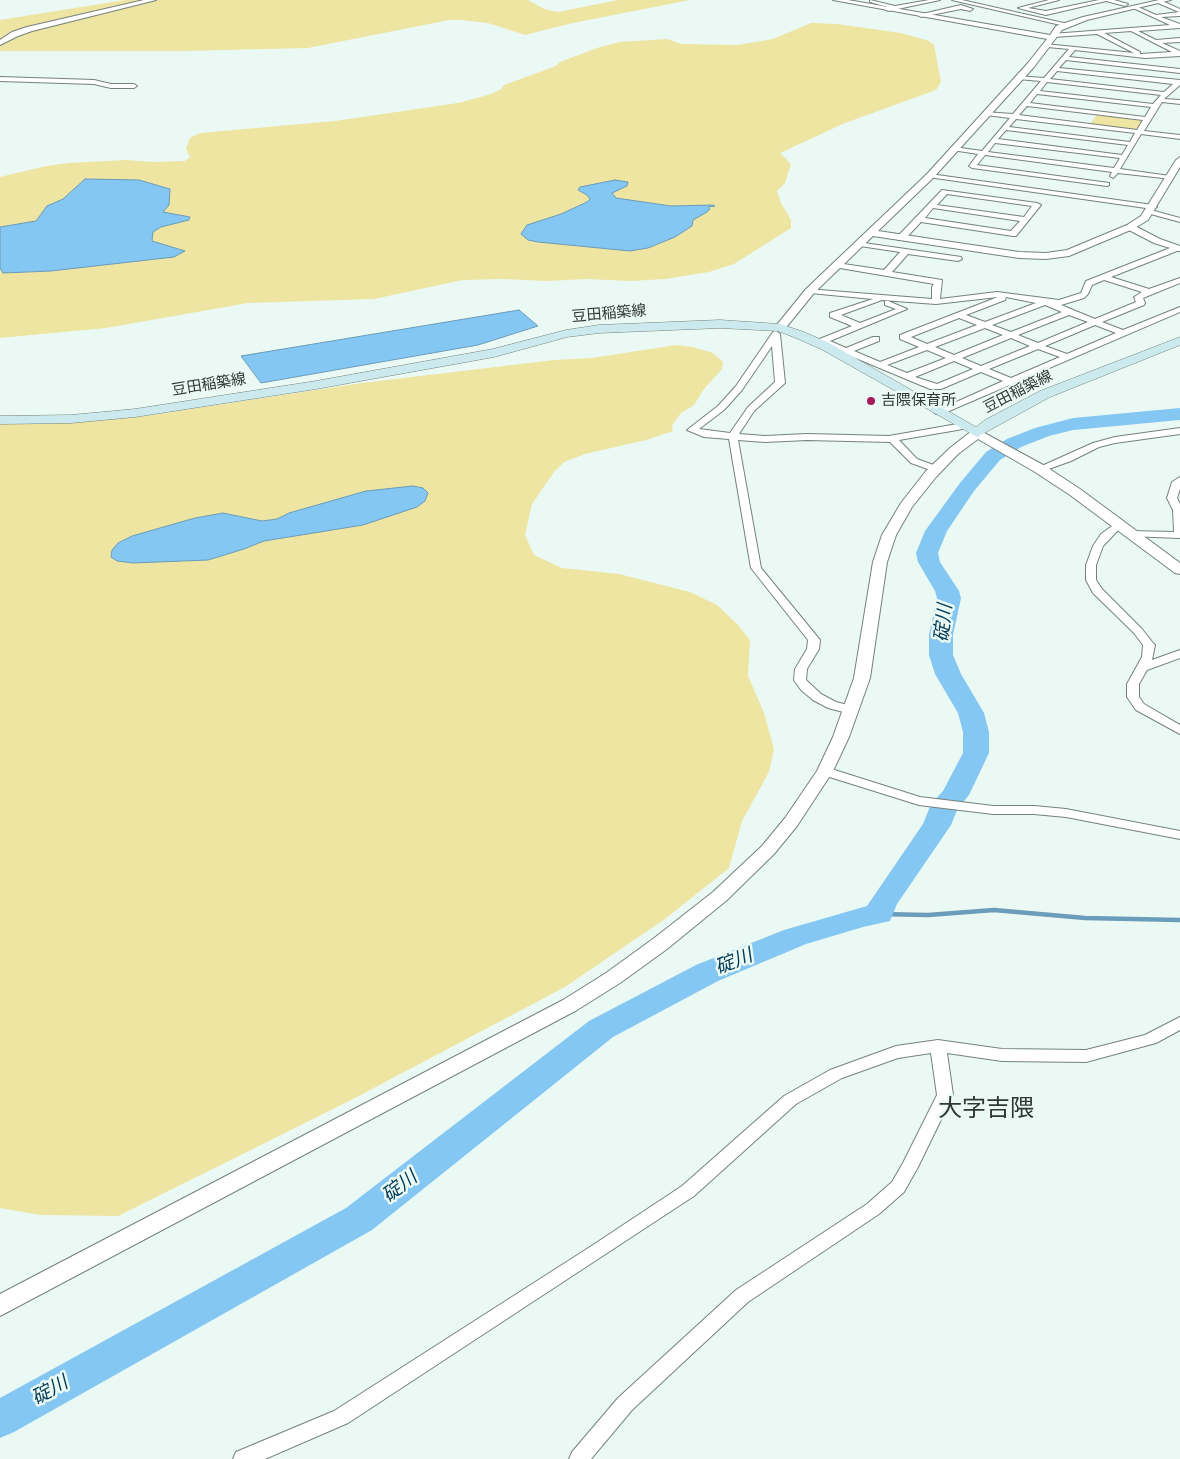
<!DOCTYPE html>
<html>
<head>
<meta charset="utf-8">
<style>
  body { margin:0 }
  canvas { display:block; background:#eaf9f3 }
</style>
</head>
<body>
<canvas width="1180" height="1459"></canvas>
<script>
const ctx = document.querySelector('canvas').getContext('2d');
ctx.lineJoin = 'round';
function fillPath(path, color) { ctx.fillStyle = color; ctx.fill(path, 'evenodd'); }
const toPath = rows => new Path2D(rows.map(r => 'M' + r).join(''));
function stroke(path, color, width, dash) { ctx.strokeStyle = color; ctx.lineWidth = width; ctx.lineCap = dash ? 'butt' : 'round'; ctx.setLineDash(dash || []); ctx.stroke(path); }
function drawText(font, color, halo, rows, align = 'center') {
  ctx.font = font + ' Arial,"Noto Sans JP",sans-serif'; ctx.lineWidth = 5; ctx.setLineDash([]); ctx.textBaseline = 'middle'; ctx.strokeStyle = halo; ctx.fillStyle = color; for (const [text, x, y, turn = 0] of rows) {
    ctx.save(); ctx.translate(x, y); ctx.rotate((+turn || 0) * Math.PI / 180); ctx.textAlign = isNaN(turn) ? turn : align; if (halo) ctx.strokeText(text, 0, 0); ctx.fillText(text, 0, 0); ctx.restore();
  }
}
fillPath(toPath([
  [125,0,528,0,544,9,558,12,618,0,690,0,573,23,525,35,488,23,461,20,449,20,308,48,183,51,0,51,0,20],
  [811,23,836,24,901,33,929,41,934,45,941,82,936,90,845,123,780,153,791,164,785,183,777,191,781,203,791,220,791,228,734,264,709,272,665,279,631,281,586,279,548,281,502,279,463,280,374,299,248,303,106,328,0,338,0,177,46,166,69,163,126,160,153,162,185,161,190,157,186,149,190,138,200,133,335,121,458,103,488,95,500,90,504,85,556,66,560,62,597,48,620,42,667,39,681,44,738,45,773,39],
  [1098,113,1144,119,1137,130,1090,124],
  [676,345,692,347,713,353,723,362,722,369,704,389,694,405,681,413,672,425,673,431,646,440,585,454,564,462,554,472,532,504,525,535,534,555,562,568,619,574,690,592,717,605,738,625,750,640,748,676,764,713,774,749,769,772,742,821,729,868,665,919,565,987,351,1100,118,1216,41,1215,0,1208,0,423,48,424,145,416,362,383,554,360,592,358]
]), '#eee5a3');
const water = toPath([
  [85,179,139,180,170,189,169,205,163,212,190,217,189,220,161,227,153,232,152,241,185,251,174,257,51,271,3,273,0,268,0,227,36,221,47,206,63,199,85,179],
  [615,180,628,182,627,186,612,193,616,198,671,206,713,205,715,206,708,207,710,209,707,212,693,220,692,226,675,237,648,248,630,251,538,242,528,240,521,234,527,225,561,214,587,202,590,199,587,195,578,190,580,187,615,180],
  [519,310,538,326,478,345,261,383,241,356,519,310],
  [413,486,423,488,428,493,425,501,417,507,363,525,264,541,244,549,208,560,133,563,117,561,111,557,112,550,118,543,132,536,195,518,223,513,262,521,277,519,289,513,366,491,413,486]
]);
fillPath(water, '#84c7f2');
stroke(water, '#6b9cb9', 1);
stroke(toPath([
  [879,914,928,915,994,910,1085,918,1180,920]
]), '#6b9cb9', 4.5);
fillPath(toPath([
  [1180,408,1180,420,1073,430,1049,436,1021,447,1000,460,974,491,947,531,938,553,940,562,959,591,961,598,953,635,953,655,961,674,984,713,989,732,989,753,969,795,958,808,951,825,897,904,890,921,863,927,806,944,718,981,613,1037,372,1230,14,1432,0,1438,0,1398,346,1208,589,1021,696,965,784,930,867,906,923,824,931,804,943,791,963,753,963,732,958,713,935,674,929,655,929,635,937,598,935,591,918,562,916,553,925,531,960,483,986,452,1007,439,1035,428,1073,418,1180,408]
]), '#84c7f2');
const minor = toPath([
  [870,0,895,6,929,0,940,0,888,11,885,9,888,7,870,2,870,0],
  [952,0,962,0,1068,24,1065,26,952,0],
  [1049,0,1059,0,1028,8,1046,11,1099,0,1114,0,1128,4,1125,6,1106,1,1046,15,1018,8,1049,0],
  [1160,0,1180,9,1180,16,1161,17,1180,24,1180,28,1138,31,1156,40,1180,38,1180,42,1162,43,1180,51,1180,56,1145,58,1075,50,1069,57,1180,69,1180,73,1066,60,1059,68,1180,80,1180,85,1164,99,1180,100,1180,104,1162,102,1144,131,1180,135,1180,139,1141,134,1120,169,1170,176,1172,177,1172,179,1118,173,1113,178,1110,176,1112,172,985,155,977,165,1109,183,1109,185,1107,186,972,168,969,166,978,154,952,150,951,149,954,147,982,151,1010,118,986,115,984,114,984,112,1013,114,1041,81,1018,79,1016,76,1044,78,1069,49,1047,47,1045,44,1134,53,1097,34,1054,37,1052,34,1170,25,1131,7,1136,6,1156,15,1179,12,1158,3,1160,0],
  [1131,31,1172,52,1140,54,1140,52,1104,33,1131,31],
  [1057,71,1173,84,1164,92,1050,79,1057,71],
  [1047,82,1161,95,1153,104,1040,91,1047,82],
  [1037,94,1151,107,1145,117,1030,103,1037,94],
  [1027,106,1143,120,1137,130,1019,115,1027,106],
  [1016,119,1135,133,1130,142,1009,127,1016,119],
  [1006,130,1128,145,1122,155,998,139,1006,130],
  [995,143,1120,158,1114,168,988,152,995,143],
  [961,5,973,9,970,11,961,9,921,17,918,15,961,5],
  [0,77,94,80,111,84,134,84,137,86,134,88,111,88,94,84,0,81,0,77],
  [930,174,1153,205,1157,207,1153,209,928,177,928,175,930,174],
  [942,190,1037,203,1041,205,1016,236,1013,236,921,222,904,240,898,240,898,236,942,190],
  [947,194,1032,206,1024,217,937,205,947,194],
  [933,208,1020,221,1011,231,925,218,933,208],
  [1147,209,1180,218,1180,222,1147,213,1147,209],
  [1127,225,1133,225,1160,239,1180,246,1180,251,1177,251,1111,277,1149,289,1180,278,1180,283,1143,298,1145,303,1144,305,1102,322,1123,330,1180,307,1180,312,942,414,936,414,934,412,1003,381,981,372,941,389,930,389,822,344,816,345,812,342,852,326,830,317,830,313,873,299,810,293,806,291,807,289,932,299,932,287,934,284,834,267,834,263,837,263,884,270,900,252,860,246,856,244,857,242,961,257,962,259,958,261,908,254,892,272,942,280,940,299,997,292,1059,300,1081,293,1086,281,1170,248,1154,243,1127,229,1127,225],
  [1104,280,1142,292,1134,297,1136,302,1095,319,1061,305,1084,298,1088,294,1092,285,1104,280],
  [998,297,900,335,900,339,919,347,880,362,854,351,879,341,879,337,873,337,846,348,830,341,907,309,888,301,885,301,885,305,896,309,860,323,841,315,882,300,936,304,998,297],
  [1006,297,1036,303,985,322,966,315,1005,300,1006,297],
  [1045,305,1062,312,1011,332,992,325,1045,305],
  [1069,315,1088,322,1038,343,1018,335,1069,315],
  [959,318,977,325,927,344,911,337,959,318],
  [1095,325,1116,333,1067,354,1045,346,1095,325],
  [985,328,1003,335,954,355,935,347,985,328],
  [1011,338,1030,346,981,366,962,358,1011,338],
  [1038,349,1060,357,1011,378,989,369,1038,349],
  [927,350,946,358,907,373,887,365,927,350],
  [954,361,973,369,937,384,915,377,954,361],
  [776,331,780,334,785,383,754,411,739,434,765,436,807,434,889,436,963,423,968,426,963,429,899,440,917,459,939,467,941,469,936,472,911,463,890,442,807,440,765,442,738,440,761,568,820,640,819,649,807,669,806,680,821,694,836,702,855,707,857,710,851,714,828,708,813,700,801,690,794,680,795,669,807,649,808,640,751,568,729,439,704,437,687,430,718,406,736,386,773,332,776,331],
  [772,346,775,382,748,407,730,433,699,429,724,410,742,390,772,346],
  [1180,428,1180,434,1115,443,1099,447,1071,461,1043,471,1037,471,1035,469,1093,443,1115,437,1180,428],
  [1180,477,1180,489,1177,498,1180,504,1180,538,1127,536,1126,534,1131,531,1174,532,1173,510,1167,498,1172,482,1180,477],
  [1119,521,1124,524,1103,546,1096,565,1096,580,1102,589,1142,629,1153,643,1155,645,1152,660,1180,650,1180,658,1147,670,1139,684,1139,697,1144,704,1180,725,1180,734,1136,710,1127,697,1127,684,1142,657,1143,645,1134,633,1093,593,1086,580,1086,565,1093,546,1101,534,1119,521],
  [825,767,920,797,993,806,1034,806,1066,809,1180,831,1180,839,1066,817,1034,814,993,814,919,805,820,774,819,771,820,768,825,767],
  [1180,1017,1180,1030,1156,1043,1086,1062,1002,1061,947,1053,953,1095,918,1167,904,1192,879,1214,748,1302,632,1410,591,1459,569,1459,572,1452,618,1398,736,1290,867,1204,892,1182,903,1163,937,1095,931,1053,898,1058,842,1078,796,1104,694,1196,348,1423,265,1459,233,1459,236,1452,334,1411,593,1245,682,1186,784,1096,830,1070,896,1046,938,1040,1002,1049,1086,1050,1145,1035,1180,1017]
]);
const tertiary = toPath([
  [144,0,156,0,32,31,18,36,0,45,0,40,12,32,27,27,144,0],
  [833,0,848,0,1050,35,1056,26,1083,17,1159,0,1171,0,1087,20,1062,30,1034,67,933,178,878,231,1019,252,1046,253,1067,250,1127,225,1141,216,1176,160,1180,157,1180,167,1148,220,1133,229,1069,256,1046,259,1019,258,873,236,814,293,784,330,776,330,774,328,776,326,806,289,927,174,1028,63,1047,39,833,0],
  [977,429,1045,466,1080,489,1180,563,1180,574,1175,573,1070,495,1035,472,978,439,958,454,936,477,912,507,896,535,887,562,870,678,849,737,833,771,797,826,774,854,727,900,667,949,620,983,577,1010,0,1316,0,1294,563,1000,606,973,653,939,713,892,762,846,785,818,817,771,833,737,854,678,873,562,882,535,901,503,926,471,950,448,973,430,977,429]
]);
const secondary = toPath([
  [720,320,780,324,804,332,829,343,976,427,985,420,1040,391,1180,337,1180,345,1050,397,977,437,821,349,796,338,778,331,720,328,599,333,567,337,494,357,316,389,135,417,71,423,0,424,0,416,71,415,135,409,316,381,493,349,566,330,599,325,720,320]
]);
stroke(minor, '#75827c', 2);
stroke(tertiary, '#75827c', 2);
stroke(secondary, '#75827c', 1);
fillPath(minor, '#fff');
fillPath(tertiary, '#fff');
fillPath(secondary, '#cceaed');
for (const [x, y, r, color] of [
  [871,401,5,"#a61a5d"]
]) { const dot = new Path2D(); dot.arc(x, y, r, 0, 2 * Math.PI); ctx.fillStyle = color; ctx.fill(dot); stroke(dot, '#eaf9f3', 2); }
drawText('15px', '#303634', '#eaf9f3', [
  ["豆田稲築線",609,314,-5],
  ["豆田稲築線",209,385,-9],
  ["豆田稲築線",1018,392,-27]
]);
drawText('15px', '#303634', '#eaf9f3', [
  ["吉隈保育所",881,401]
], 'left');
drawText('italic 19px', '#003955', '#eaf9f3', [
  ["碇川",944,623,-84],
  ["碇川",734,962,-22],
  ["碇川",400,1187,-38],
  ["碇川",50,1391,-29]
]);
drawText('24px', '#303634', '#eaf9f3', [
  ["大字吉隈",986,1109]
]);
</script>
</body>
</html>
